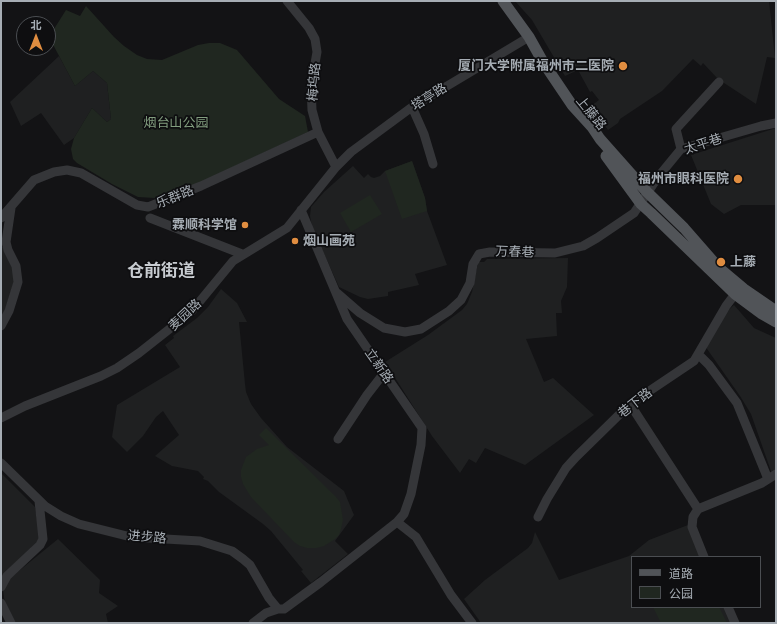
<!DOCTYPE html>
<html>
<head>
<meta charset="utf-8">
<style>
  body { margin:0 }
  #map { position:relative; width:777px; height:624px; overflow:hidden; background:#131315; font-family:"Asap Condensed","Noto Sans SC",sans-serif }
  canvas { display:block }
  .frame { position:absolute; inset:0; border:2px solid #a6adb4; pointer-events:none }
  .legend { position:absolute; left:631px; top:556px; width:130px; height:52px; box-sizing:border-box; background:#0e0e10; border:1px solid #4b4e52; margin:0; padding:5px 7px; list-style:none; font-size:12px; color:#a6adb4 }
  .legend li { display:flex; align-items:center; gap:8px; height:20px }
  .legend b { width:20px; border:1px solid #4b4e52 }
  .north { position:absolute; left:16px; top:16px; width:40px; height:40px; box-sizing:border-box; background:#0e0e10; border:1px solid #4b4e52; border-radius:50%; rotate:0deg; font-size:11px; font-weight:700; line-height:16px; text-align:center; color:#a6adb4 }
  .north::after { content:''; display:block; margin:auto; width:14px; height:18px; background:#e08d40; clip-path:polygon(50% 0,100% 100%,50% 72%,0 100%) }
</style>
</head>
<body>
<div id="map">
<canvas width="777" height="624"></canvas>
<div class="frame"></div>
<ul class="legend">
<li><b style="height:5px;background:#515458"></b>道路</li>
<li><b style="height:11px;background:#202720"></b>公园</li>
</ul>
<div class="north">北</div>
</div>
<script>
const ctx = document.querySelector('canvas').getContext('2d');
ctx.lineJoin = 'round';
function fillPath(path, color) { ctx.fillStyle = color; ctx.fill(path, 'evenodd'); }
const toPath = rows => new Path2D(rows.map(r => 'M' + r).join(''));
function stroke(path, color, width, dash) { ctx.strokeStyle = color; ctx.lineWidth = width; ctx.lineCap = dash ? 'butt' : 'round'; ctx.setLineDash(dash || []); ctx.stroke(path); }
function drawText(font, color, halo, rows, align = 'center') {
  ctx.font = font + ' "Asap Condensed","Noto Sans SC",sans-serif'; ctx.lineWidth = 3.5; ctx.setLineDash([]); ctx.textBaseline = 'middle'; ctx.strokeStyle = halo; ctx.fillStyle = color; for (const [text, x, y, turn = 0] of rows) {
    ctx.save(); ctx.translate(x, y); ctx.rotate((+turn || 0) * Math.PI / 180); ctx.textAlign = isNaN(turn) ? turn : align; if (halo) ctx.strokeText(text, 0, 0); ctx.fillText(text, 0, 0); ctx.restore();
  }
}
fillPath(toPath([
  [515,1,769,1,775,58,767,57,756,104,718,79,703,63,701,66,693,59,662,91,620,119,618,123,608,130,591,106,599,100,592,91,590,92,578,70,565,76,532,20],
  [59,56,75,86,93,71,107,83,111,119,107,122,92,108,74,138,64,145,41,113,21,126,10,102],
  [776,128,776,205,741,205,724,214,711,204,691,155],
  [412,161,425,198,427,211,447,265,415,274,419,285,388,292,388,296,368,299,360,297,339,287,312,227,310,216,311,207,324,192,353,166,364,178,368,174,371,177,374,178,380,176,385,171],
  [1,247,3,247,16,275,1,323],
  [568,258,567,287,561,301,562,313,556,313,557,336,526,339,544,382,553,378,594,415,525,465,485,448,476,463,469,459,460,473,432,436,385,362,428,335,462,310,467,304,472,292,478,262,484,262,487,259],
  [221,289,237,303,247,322,239,322,245,384,246,392,251,404,261,418,287,447,344,491,354,515,335,541,348,554,311,583,301,571,303,570,271,531,263,524,219,492,208,481,203,479,204,477,198,471,172,466,155,456,179,435,163,411,156,417,143,436,127,452,112,437,117,405,180,367,165,345,174,338,173,336,197,318,208,307],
  [734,305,754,328,776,338,776,473,772,474,751,414,740,396,705,346,724,314],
  [1,473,35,507,40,539,1,577],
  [688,525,703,557,632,557,632,607,725,607,733,623,481,623,464,599,485,580,528,548,532,543,535,532,559,580,629,556,649,540],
  [58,539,100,580,99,593,118,606,106,614,108,623,14,623,5,604,3,590,9,579]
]), '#1f2021');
fillPath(toPath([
  [86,6,114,37,124,46,137,55,147,59,162,60,198,45,209,43,220,43,237,50,279,99,305,116,308,132,199,183,161,197,155,198,138,197,112,184,77,163,73,159,71,149,74,138,92,108,107,122,111,119,107,83,93,71,75,86,49,37,66,10,80,16],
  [412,161,425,198,427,211,402,219,385,171],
  [370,195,382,214,351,232,340,213],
  [266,428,336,497,340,502,343,520,341,529,339,535,335,539,324,546,316,548,307,548,300,546,294,542,251,497,243,484,241,477,241,470,246,457,257,449,269,445,259,435],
  [653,607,719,607,727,623,661,623]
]), '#202720');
stroke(toPath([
  [287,1,309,28,315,39,317,52,311,86,312,110,318,132,336,167],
  [412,107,424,134,433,164],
  [681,149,676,129,719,82],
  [1,218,34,180,54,172,67,170,81,173,137,205,148,207,201,186,318,132],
  [150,218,242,254],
  [337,293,360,313,384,328,405,332,421,329,449,311,461,300,470,283,473,264,479,254,490,252,555,253,583,246,597,238,634,213,658,177,681,149,761,126,776,123],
  [1,326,9,311,18,282,16,266,8,250,6,242,11,208],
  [698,354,709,365,737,403,768,479],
  [630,404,698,509],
  [1,418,25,406,101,376,117,368,139,353,191,312,233,261,287,228,336,167,351,152,412,107,529,37],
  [338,439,367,395,384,373],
  [1,463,45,506,61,516,79,524,131,537,200,541,232,551,243,559,250,565,269,598,278,609,284,609,321,582,397,522,404,514,411,494,421,445,422,428,347,319,301,210],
  [698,509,762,483,776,474],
  [698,509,693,517,692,527,704,557],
  [538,517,547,499,566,468,576,457,630,404,694,361,726,306,735,294],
  [397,522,416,537,451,595,472,623],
  [1,587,7,576,40,545,43,539,39,501],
  [1,603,11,623],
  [728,607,735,623],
  [253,623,266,613,278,609]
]), '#353639', 9);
stroke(toPath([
  [503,1,529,37,543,62,572,105,592,127,600,139,647,192,684,228,719,268,744,289,776,311],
  [606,156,641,204,651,213,735,294,762,314,776,322]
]), '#515458', 11);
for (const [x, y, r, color] of [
  [623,66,5,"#e08d40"],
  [738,179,5,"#e08d40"],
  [245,225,4,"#e08d40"],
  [295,241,4,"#e08d40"],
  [721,262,5,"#e08d40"]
]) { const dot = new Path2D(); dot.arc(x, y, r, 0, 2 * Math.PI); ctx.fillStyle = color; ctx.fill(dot); stroke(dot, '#0e0e10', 1.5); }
drawText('bold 13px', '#a6adb4', '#0e0e10', [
  ["厦门大学附属福州市二医院",614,66],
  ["福州市眼科医院",729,179],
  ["霖顺科学馆",237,225],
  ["烟山画苑",303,241,"left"],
  ["上藤",730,262,"left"]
], 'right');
drawText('13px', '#a6adb4', '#0e0e10', [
  ["梅坞路",314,82,-85],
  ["塔亭路",429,97,-32],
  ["上藤路",591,113,51],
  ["太平巷",703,144,-18],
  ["乐群路",175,197,-22],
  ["万春巷",515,252,2],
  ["麦园路",185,315,-43],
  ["立新路",379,366,55],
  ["巷下路",635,403,-38],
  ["进步路",147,537,5]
]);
drawText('13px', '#829d7f', '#0e0e10', [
  ["烟台山公园",176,123]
]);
drawText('bold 17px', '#c7cbd0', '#0e0e10', [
  ["仓前街道",161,271]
]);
</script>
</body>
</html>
